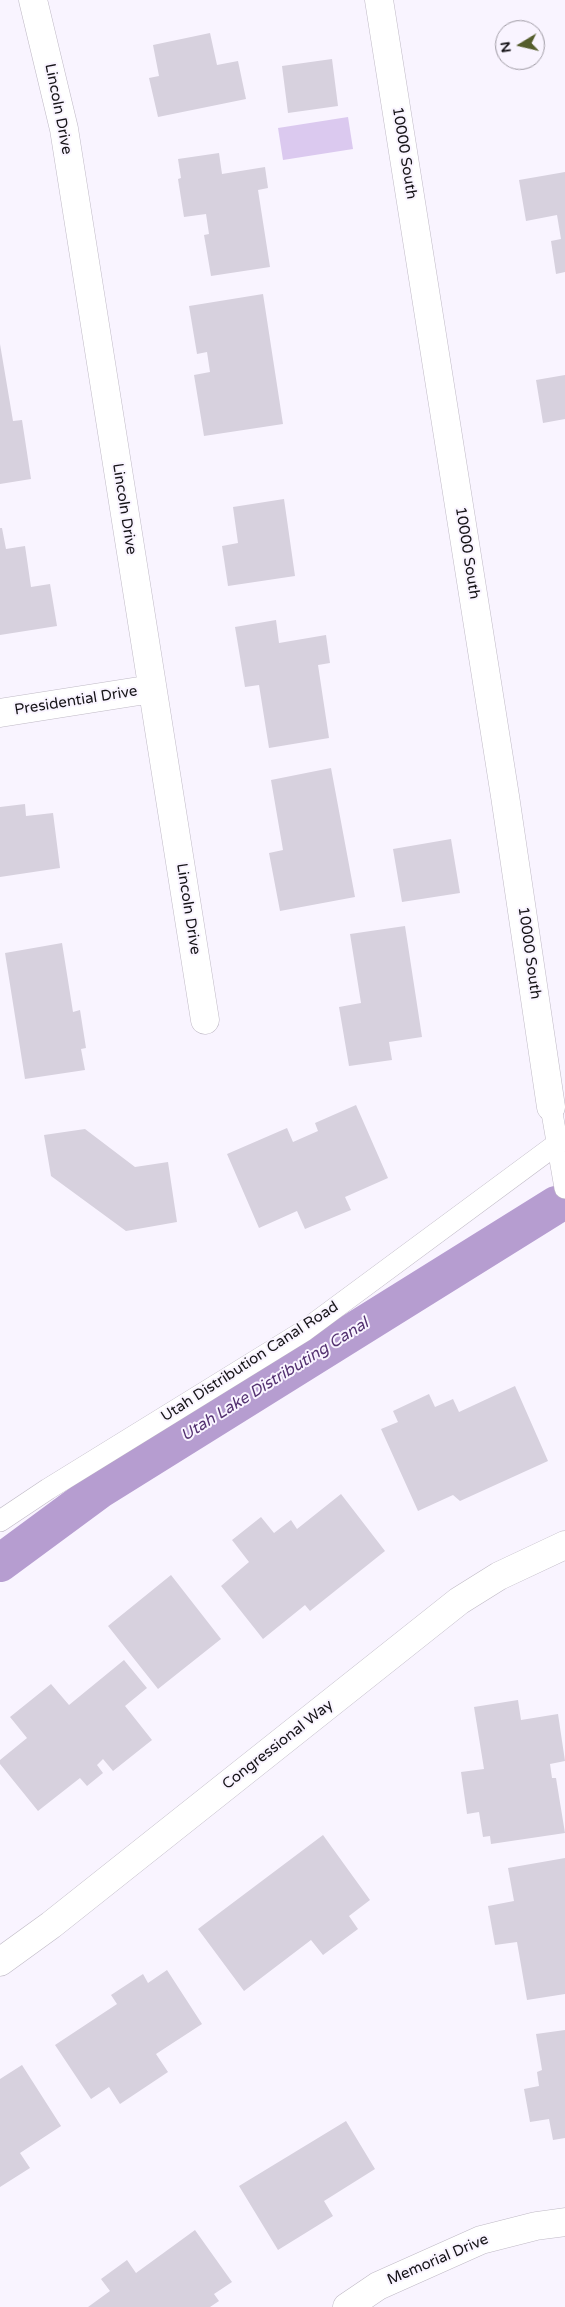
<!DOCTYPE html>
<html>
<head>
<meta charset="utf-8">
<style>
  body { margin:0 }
  #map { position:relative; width:565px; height:2307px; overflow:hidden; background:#f9f4ff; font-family:"Varela Round",sans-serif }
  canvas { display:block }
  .north { position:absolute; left:495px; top:20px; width:50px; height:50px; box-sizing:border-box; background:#f9f4ff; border:1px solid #9e9aa3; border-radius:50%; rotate:261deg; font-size:14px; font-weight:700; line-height:20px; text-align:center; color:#161418 }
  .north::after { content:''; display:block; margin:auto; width:18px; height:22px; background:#555d2c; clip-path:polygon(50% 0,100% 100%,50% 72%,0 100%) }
</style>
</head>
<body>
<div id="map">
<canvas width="565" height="2307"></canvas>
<div class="north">N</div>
</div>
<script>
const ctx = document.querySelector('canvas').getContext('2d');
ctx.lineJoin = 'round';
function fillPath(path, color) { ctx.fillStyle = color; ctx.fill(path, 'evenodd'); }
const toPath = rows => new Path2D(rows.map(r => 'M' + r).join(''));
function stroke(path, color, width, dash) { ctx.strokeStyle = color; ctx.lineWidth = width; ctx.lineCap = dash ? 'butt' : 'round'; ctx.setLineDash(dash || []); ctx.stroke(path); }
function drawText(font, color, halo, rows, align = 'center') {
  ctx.font = font + ' "Varela Round",sans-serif'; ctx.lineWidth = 4; ctx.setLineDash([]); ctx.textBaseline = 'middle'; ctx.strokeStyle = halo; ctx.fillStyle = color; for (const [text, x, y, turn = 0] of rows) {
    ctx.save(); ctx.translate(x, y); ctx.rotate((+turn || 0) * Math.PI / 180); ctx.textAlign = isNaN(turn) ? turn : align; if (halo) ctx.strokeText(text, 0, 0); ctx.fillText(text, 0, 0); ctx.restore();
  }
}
fillPath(toPath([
  [348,117,353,149,283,160,278,128]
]), '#dbc9ef');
stroke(toPath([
  [0,1563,99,1490,556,1205]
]), '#b69dd0', 38);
fillPath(toPath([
  [210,33,217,65,238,61,246,99,158,117,149,78,159,76,153,45],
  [332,59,338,106,288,113,282,66],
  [219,153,222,174,265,167,268,188,258,190,270,267,211,276,204,235,209,234,206,214,184,217,178,179,181,178,178,159],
  [565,172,565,272,556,274,551,241,561,239,557,215,526,221,519,180],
  [263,294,283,424,204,436,194,375,210,372,207,352,197,354,189,306],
  [0,344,13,421,22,420,31,479,0,484],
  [565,375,565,419,543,423,536,380],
  [284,499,295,576,228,586,222,546,238,543,233,507],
  [0,528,2,528,6,549,25,546,31,587,50,584,57,626,0,635],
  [276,620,279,643,326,635,330,663,318,665,329,738,269,748,259,685,245,687,235,627],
  [331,768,355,897,280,911,269,853,283,850,271,780],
  [25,804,26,816,53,813,60,868,0,877,0,807],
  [451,839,460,893,402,902,393,849],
  [405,926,422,1037,389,1042,392,1060,349,1066,339,1007,361,1003,350,934],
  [62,943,73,1012,80,1010,86,1048,81,1049,85,1070,25,1079,5,953],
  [356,1105,388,1178,345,1197,351,1210,305,1229,297,1211,259,1228,227,1154,287,1128,293,1142,318,1131,315,1123],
  [85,1129,135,1167,168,1162,177,1222,126,1231,51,1176,44,1135],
  [515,1386,548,1461,460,1501,453,1495,418,1511,381,1429,398,1422,393,1411,429,1394,435,1407,453,1399,459,1412],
  [341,1494,385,1551,310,1611,305,1605,263,1639,221,1586,249,1562,232,1540,261,1517,274,1533,291,1520,297,1529],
  [171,1575,221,1639,158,1689,108,1626],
  [124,1660,147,1688,125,1706,152,1740,113,1771,103,1759,97,1765,103,1773,87,1786,80,1778,38,1811,0,1764,0,1760,27,1738,10,1717,51,1684,69,1705],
  [518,1700,521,1720,558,1714,565,1761,550,1764,552,1778,556,1778,565,1833,491,1844,490,1836,483,1837,479,1812,467,1814,461,1772,484,1769,474,1707],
  [323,1835,370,1900,349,1916,358,1929,323,1955,311,1940,244,1991,198,1929],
  [565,1858,565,1994,527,2000,517,1942,495,1945,488,1906,514,1901,508,1868],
  [167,1970,202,2024,156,2054,168,2072,120,2104,109,2087,91,2099,55,2045,117,2004,111,1995,143,1974,148,1983],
  [565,2030,565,2138,553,2140,549,2119,530,2122,524,2089,539,2086,537,2072,542,2070,536,2034],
  [22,2065,61,2126,20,2153,30,2168,0,2187,0,2079],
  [346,2121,375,2169,324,2201,333,2216,278,2250,239,2186],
  [195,2230,232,2282,214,2294,219,2301,210,2307,88,2307,110,2291,101,2279,127,2260,136,2273]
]), '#d7d1de');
const service = toPath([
  [551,1107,565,1188],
  [0,1521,48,1489,304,1331,565,1138]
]);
const minor = toPath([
  [33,0,64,129,205,1020],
  [379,0,505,796,551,1107],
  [0,713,152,689],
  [0,1962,51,1925,459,1601,499,1576,565,1545],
  [347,2307,378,2286,481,2240,536,2226,565,2222]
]);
stroke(service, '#bfb9c5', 22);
stroke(minor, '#bfb9c5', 29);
stroke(service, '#fff', 21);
stroke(minor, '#fff', 28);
drawText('15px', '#161418', '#f9f4ff', [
  ["Lincoln Drive",58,109,79],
  ["10000 South",404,153,81],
  ["Lincoln Drive",124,509,81],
  ["10000 South",467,553,81],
  ["Presidential Drive",76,701,-9],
  ["Lincoln Drive",188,909,81],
  ["10000 South",529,953,82],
  ["Utah Distribution Canal Road",250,1362,-33],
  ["Congressional Way",278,1745,-38],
  ["Memorial Drive",438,2260,-23]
]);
drawText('italic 16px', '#533170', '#f9f4ff', [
  ["Utah Lake Distributing Canal",275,1380,-32]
]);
</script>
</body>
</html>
